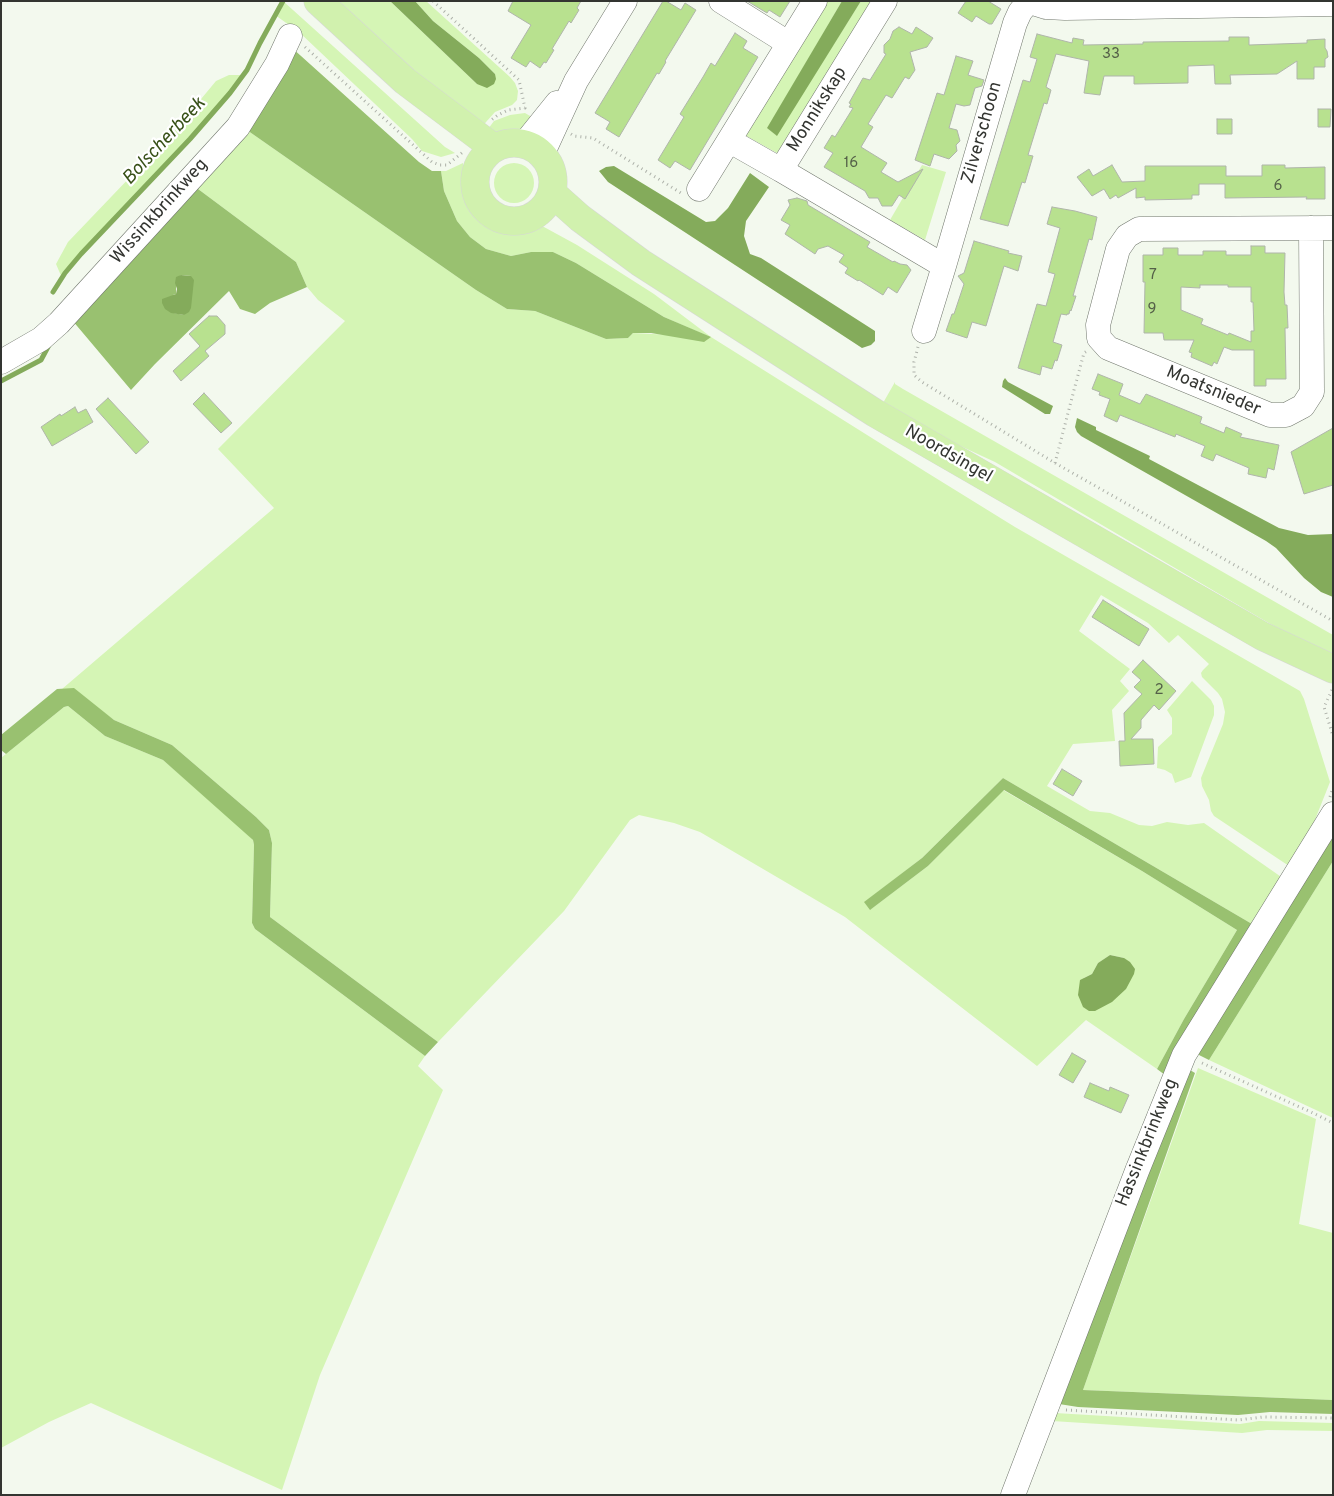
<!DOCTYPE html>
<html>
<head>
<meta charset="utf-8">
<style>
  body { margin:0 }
  #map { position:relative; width:1334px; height:1496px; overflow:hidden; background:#f3f9ee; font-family:Overpass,sans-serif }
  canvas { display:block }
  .frame { position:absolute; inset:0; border:2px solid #333531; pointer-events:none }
</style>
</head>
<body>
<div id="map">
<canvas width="1334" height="1496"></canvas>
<div class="frame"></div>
</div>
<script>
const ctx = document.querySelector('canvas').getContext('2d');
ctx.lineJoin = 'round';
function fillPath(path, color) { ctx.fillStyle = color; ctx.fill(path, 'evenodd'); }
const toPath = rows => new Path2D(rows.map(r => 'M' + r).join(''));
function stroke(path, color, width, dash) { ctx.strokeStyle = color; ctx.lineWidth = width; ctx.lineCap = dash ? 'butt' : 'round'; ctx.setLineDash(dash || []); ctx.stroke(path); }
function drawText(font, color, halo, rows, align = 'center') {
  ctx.font = font + ' Overpass,sans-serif'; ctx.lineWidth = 4.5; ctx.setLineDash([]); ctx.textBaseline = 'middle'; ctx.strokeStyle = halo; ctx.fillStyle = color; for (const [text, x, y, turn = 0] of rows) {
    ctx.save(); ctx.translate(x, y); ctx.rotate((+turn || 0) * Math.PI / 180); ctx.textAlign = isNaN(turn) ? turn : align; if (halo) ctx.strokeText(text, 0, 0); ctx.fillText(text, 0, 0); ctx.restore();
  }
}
fillPath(toPath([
  [283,1,445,147,455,153,441,157,422,151,412,139,299,32,275,15],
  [329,1,390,1,477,84,495,74,479,58,433,21,415,1,426,1,510,77,515,83,518,91,517,100,512,105,495,112,478,131],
  [819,1,842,1,768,128,776,135,861,1,874,1,777,153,741,133],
  [229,75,244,75,190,139,81,254,62,278,56,264,68,242,177,128,216,81],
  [525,113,537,120,526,128,505,137,485,133,494,121,510,115],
  [244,128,476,290,507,309,535,311,606,339,628,338,633,333,710,337,664,317,576,263,553,252,531,252,511,256,486,249,470,237,457,221,444,191,441,171,446,171,463,163,464,176,470,195,484,219,498,226,544,227,577,245,654,294,711,337,926,472,1015,527,1300,691,1304,699,1330,782,1295,870,1214,816,1211,811,1209,800,1202,786,1201,778,1223,724,1225,712,1222,699,1218,693,1202,677,1201,673,1203,670,1209,664,1178,635,1169,643,1148,623,1101,595,1079,631,1130,669,1120,681,1129,691,1112,710,1115,741,1073,744,1047,786,1090,811,1110,813,1139,825,1152,826,1167,822,1188,825,1204,823,1287,881,1252,924,1003,778,922,858,865,902,871,909,928,866,1003,790,1142,871,1237,930,1184,1019,1157,1069,1086,1020,1037,1066,845,917,700,832,674,823,639,815,630,820,564,911,438,1042,270,917,272,843,269,830,256,817,172,745,114,720,98,709,62,689,274,508,218,449,345,321,318,300,307,287,296,262,194,186],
  [1110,955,1124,958,1084,1008,1084,978,1092,974,1098,963],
  '494 183a20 20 0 1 1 40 0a20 20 0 1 1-40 0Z',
  [922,165,946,172,925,240,890,220],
  [895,382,895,384,903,389,1333,635,1333,661,995,462,956,444,883,403],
  [1192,681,1211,700,1214,706,1214,715,1191,777,1175,783,1172,774,1165,770,1157,768,1158,747,1172,734,1172,718,1167,710],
  [68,706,105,736,163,760,244,830,253,840,254,845,252,923,255,929,425,1056,418,1066,443,1090,320,1375,282,1490,91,1403,49,1422,1,1448,1,758,64,707],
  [1333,861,1333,1118,1209,1060],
  [1198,1068,1316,1119,1299,1224,1333,1233,1333,1400,1083,1390],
  [1055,1413,1240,1424,1259,1421,1333,1423,1333,1431,1267,1430,1242,1433,1052,1421]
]), '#d5f5b5');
fillPath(toPath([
  [291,47,419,162,432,171,441,171,444,191,457,221,470,237,486,249,511,256,531,252,553,252,576,263,664,317,711,337,704,342,651,333,633,333,628,338,606,339,535,311,507,309,476,290,244,128],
  [194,186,296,262,307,287,270,303,255,314,240,309,229,291,155,364,131,390,72,320],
  [181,275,191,276,184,315,174,313,173,295,176,294,176,285],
  [74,688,114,720,172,745,256,817,269,830,272,843,270,917,438,1042,425,1056,255,929,252,923,254,845,253,840,163,760,105,736,68,706,64,707,6,754,1,750,1,735,57,689],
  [1003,778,1252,924,1165,1075,1157,1069,1184,1019,1237,930,1142,871,1004,790,928,866,870,910,864,902,922,858],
  [1333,830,1333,861,1209,1060,1199,1055,1199,1051],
  [1190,1070,1195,1073,1083,1390,1333,1400,1333,1414,1270,1412,1238,1415,1078,1407,1059,1404,1147,1161]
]), '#99c170');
fillPath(toPath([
  [390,1,415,1,433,21,479,58,495,74,496,79,494,84,487,88,477,84],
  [842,1,861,1,777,136,767,128],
  [614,166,706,222,715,221,728,208,750,173,769,187,746,221,744,236,750,254,761,258,875,331,875,341,871,345,862,348,608,182,599,171,606,167],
  [181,275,191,276,194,280,191,308,189,312,184,315,171,313,165,309,162,303,162,299,176,294,177,289,175,283,176,277],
  [1005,378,1008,382,1053,406,1050,414,1045,414,1002,387,1003,381],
  [1077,418,1096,427,1096,430,1150,456,1149,459,1279,528,1308,535,1333,534,1333,597,1321,592,1304,578,1276,548,1266,541,1081,436,1077,432,1075,427],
  [1110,955,1124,958,1130,962,1135,969,1134,974,1126,989,1112,1002,1095,1011,1089,1011,1083,1007,1078,995,1080,980,1092,974,1098,963]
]), '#84ab5b');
stroke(toPath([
  [53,292,65,273,81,254,190,139,230,93,247,70,260,43,283,1],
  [1,381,41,360,49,345]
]), '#84ab5b', 5);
const building = toPath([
  [513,1,581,1,577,8,579,10,571,23,569,21,552,49,554,50,546,63,544,62,540,68,530,61,526,67,511,58,531,25,508,11,513,1],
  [663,1,666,1,681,10,685,3,696,10,665,61,666,62,659,74,657,73,619,137,606,129,610,122,595,113,663,1],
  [747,1,790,1,780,17,769,10,767,13,747,1],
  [966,1,988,1,1001,9,992,24,989,24,976,16,972,22,958,13,966,1],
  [899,27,912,34,916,27,933,38,927,47,910,52,915,70,909,79,905,77,892,98,886,95,868,124,873,127,861,147,887,163,881,172,898,182,923,169,905,199,899,195,892,206,882,206,878,198,869,198,865,191,824,167,833,153,824,148,832,135,835,137,853,108,849,107,851,104,849,103,863,78,870,80,886,54,884,53,884,45,890,39,893,31,899,27],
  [735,33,747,41,743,48,758,57,690,170,675,161,670,168,658,160,684,117,680,114,703,77,711,63,715,66,735,33],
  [1037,34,1072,43,1073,38,1084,40,1083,45,1143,44,1143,42,1229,41,1229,37,1249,37,1249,45,1307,43,1307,40,1325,39,1325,48,1327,51,1328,57,1325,59,1325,67,1314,67,1314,79,1297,79,1297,61,1277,74,1230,75,1231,84,1215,84,1214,65,1188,66,1188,83,1134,84,1134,76,1104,76,1100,95,1084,93,1089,61,1056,54,1046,87,1051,90,1047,104,1044,103,1028,155,1033,156,1025,183,1022,182,1008,226,980,219,1023,80,1030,82,1037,59,1030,57,1037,34],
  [956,56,973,61,968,75,984,80,982,86,975,88,970,105,964,106,956,104,949,128,957,130,960,141,956,145,957,151,949,159,934,154,930,166,915,160,937,93,944,95,956,56],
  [1318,109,1331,109,1330,127,1318,127,1318,109],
  [1217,119,1232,119,1232,134,1217,134,1217,119],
  [1112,165,1122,182,1145,181,1145,166,1226,166,1226,176,1262,176,1262,165,1285,165,1285,168,1325,167,1325,199,1306,199,1307,197,1225,198,1225,184,1199,184,1199,195,1192,195,1192,199,1145,200,1145,197,1136,198,1136,188,1118,198,1116,195,1110,199,1104,189,1092,196,1077,177,1089,169,1093,176,1112,165],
  [797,198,807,201,808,205,870,242,867,247,893,262,894,261,900,264,907,265,911,270,897,293,888,287,883,295,859,280,858,281,845,273,848,268,839,262,844,255,828,246,818,249,815,254,785,234,790,225,781,220,790,205,788,200,797,198],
  [1052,207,1075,211,1097,217,1092,240,1089,239,1073,296,1076,296,1071,311,1070,310,1069,314,1067,314,1067,315,1061,314,1053,342,1062,345,1057,361,1055,360,1052,369,1042,366,1040,375,1018,368,1037,304,1046,306,1055,274,1048,272,1060,228,1047,224,1052,207],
  [974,241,1009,251,1008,253,1022,256,1018,271,1004,266,986,326,972,322,967,338,946,331,952,314,954,314,964,284,958,276,964,273,974,241],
  [1251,246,1265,246,1265,253,1285,253,1284,292,1285,305,1287,305,1288,328,1285,328,1286,379,1266,379,1266,386,1254,386,1254,350,1232,350,1224,347,1217,364,1214,362,1212,366,1191,357,1192,353,1189,352,1194,340,1164,340,1163,333,1144,333,1145,282,1143,282,1143,255,1163,255,1163,248,1178,248,1178,255,1203,255,1203,251,1226,251,1226,255,1251,255,1251,246],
  [1200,285,1228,285,1228,287,1251,287,1251,302,1253,302,1254,331,1251,331,1251,342,1229,333,1228,335,1201,324,1203,319,1181,310,1181,287,1200,288,1200,285],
  [209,316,217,316,225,325,225,334,205,351,209,356,181,381,173,371,200,346,189,334,209,316],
  [1098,374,1123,384,1119,395,1140,404,1146,394,1202,417,1200,423,1224,433,1226,427,1242,434,1240,437,1279,445,1274,470,1268,468,1266,478,1248,474,1249,468,1216,454,1213,461,1201,456,1205,446,1176,434,1175,437,1120,415,1117,422,1104,416,1110,399,1099,395,1100,392,1092,389,1098,374],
  [204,393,232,423,221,433,193,404,204,393],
  [108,398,149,442,136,454,96,409,108,398],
  [75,407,78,413,86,409,93,422,52,446,41,427,60,414,61,416,75,407],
  [1333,428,1333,485,1304,494,1291,452,1333,428],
  [1103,600,1149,629,1139,646,1092,617,1103,600],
  [1143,660,1176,691,1159,710,1154,705,1141,720,1141,728,1131,739,1153,739,1154,764,1120,766,1119,741,1125,741,1124,713,1142,694,1134,687,1141,680,1132,672,1143,660],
  [1062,769,1082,781,1073,796,1053,784,1062,769],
  [1072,1053,1086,1061,1073,1083,1059,1075,1072,1053],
  [1090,1083,1109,1091,1110,1087,1129,1095,1121,1113,1084,1097,1090,1083]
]);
fillPath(building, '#b8e18f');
stroke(building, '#afb5aa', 1);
const minor = toPath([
  [721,1,788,43],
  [1027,1,1046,7,1065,8,1333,4],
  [730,141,781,170,885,1],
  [524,144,557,103],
  [542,155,576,81,625,1],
  [781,170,944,266],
  [699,189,815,1],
  [1311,228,1312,392,1303,406,1286,415,1270,415,1108,348,1099,338,1098,325,1118,249,1127,236,1139,229,1333,228],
  [924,331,944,266,1015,23,1020,12,1028,2],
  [1,362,41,339,59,323,238,127,277,64,290,36],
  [1013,1495,1137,1171,1184,1055,1333,814]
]);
const major = toPath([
  [318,1,405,81,494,148],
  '475 182a39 39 0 1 1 78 0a39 39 0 1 1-78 0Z',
  [552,193,580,218,641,263,875,413,1262,636,1333,669]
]);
stroke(minor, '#71776d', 25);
stroke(major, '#d6d7d6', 29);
stroke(toPath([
  [433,1,519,80,525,108,508,110,498,115,490,121],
  [305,47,432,162,440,165,447,165,463,152],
  [571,134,574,136,593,138,599,142,681,193],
  [918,347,914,362,914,375,922,382,1055,463,1333,621],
  [1055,463,1074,390,1084,353,1087,351],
  [1332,690,1324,707,1333,736],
  [1330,797,1333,788],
  [1202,1063,1313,1113,1333,1123],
  [1066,1410,1238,1420,1263,1417,1333,1418]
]), '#adb1a9', 3, [1, 4]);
stroke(minor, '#fff', 24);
stroke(major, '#d1f1ae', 28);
drawText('15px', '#546048', null, [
  ["33",1111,55],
  ["16",851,164],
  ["6",1278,187],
  ["7",1153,276],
  ["9",1152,310],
  ["2",1159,691]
]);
drawText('18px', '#333531', '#fff', [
  ["Monnikskap",818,110,-58],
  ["Zilverschoon",983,133,-74],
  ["Wissinkbrinkweg",160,212,-48],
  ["Moatsnieder",1213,392,23],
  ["Noordsingel",948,455,30],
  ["Hassinkbrinkweg",1148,1143,-68]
]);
drawText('italic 19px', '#385118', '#fff', [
  ["Bolscherbeek",165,142,-47]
]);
</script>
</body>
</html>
